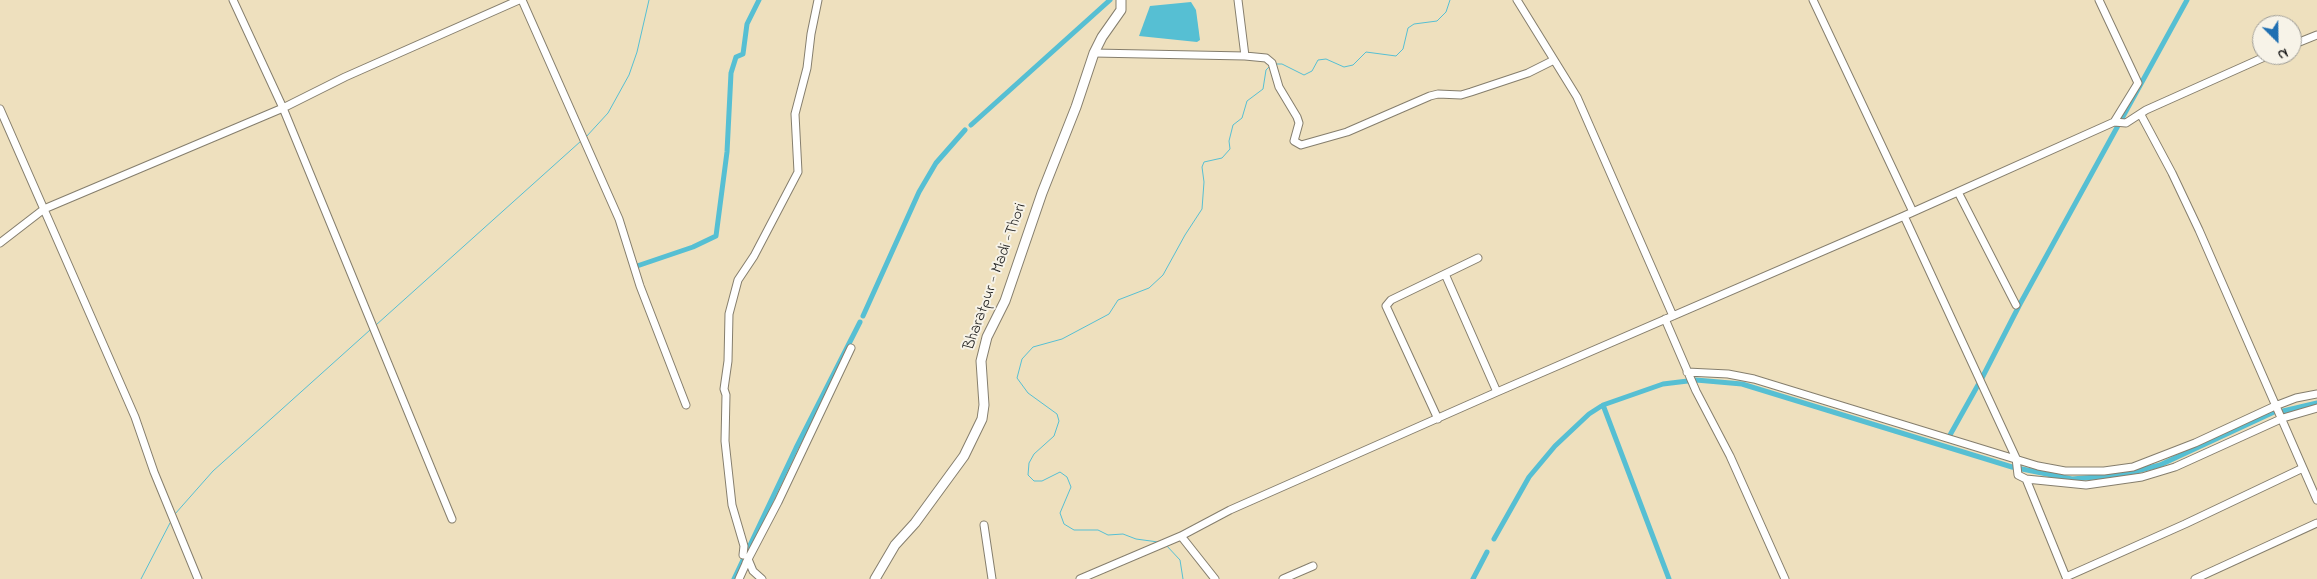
<!DOCTYPE html>
<html>
<head>
<meta charset="utf-8">
<style>
  body { margin:0 }
  #map { position:relative; width:2317px; height:579px; overflow:hidden; background:#eee0be; font-family:"Indie Flower",sans-serif }
  canvas { display:block }
  .north { position:absolute; left:2252px; top:15px; width:50px; height:50px; box-sizing:border-box; background:#f7f3e8; border:1px solid #9f9d96; border-radius:50%; rotate:157deg; font-size:14px; font-weight:700; line-height:20px; text-align:center; color:#1c1c1c }
  .north::after { content:''; display:block; margin:auto; width:18px; height:22px; background:#1f6fb2; clip-path:polygon(50% 0,100% 100%,50% 72%,0 100%) }
</style>
</head>
<body>
<div id="map">
<canvas width="2317" height="579"></canvas>
<div class="north">N</div>
</div>
<script>
const ctx = document.querySelector('canvas').getContext('2d');
ctx.lineJoin = 'round';
function fillPath(path, color) { ctx.fillStyle = color; ctx.fill(path, 'evenodd'); }
const toPath = rows => new Path2D(rows.map(r => 'M' + r).join(''));
function stroke(path, color, width, dash) { ctx.strokeStyle = color; ctx.lineWidth = width; ctx.lineCap = dash ? 'butt' : 'round'; ctx.setLineDash(dash || []); ctx.stroke(path); }
function drawText(font, color, halo, rows, align = 'center') {
  ctx.font = font + ' "Indie Flower",sans-serif'; ctx.lineWidth = 4; ctx.setLineDash([]); ctx.textBaseline = 'middle'; ctx.strokeStyle = halo; ctx.fillStyle = color; for (const [text, x, y, turn = 0] of rows) {
    ctx.save(); ctx.translate(x, y); ctx.rotate((+turn || 0) * Math.PI / 180); ctx.textAlign = isNaN(turn) ? turn : align; if (halo) ctx.strokeText(text, 0, 0); ctx.fillText(text, 0, 0); ctx.restore();
  }
}
fillPath(toPath([
  [1191,2,1196,10,1200,40,1197,42,1139,36,1150,6]
]), '#56bfd3');
stroke(toPath([
  [1275,64,1282,64,1304,75,1312,71,1318,60,1326,59,1344,67,1353,65,1366,52,1396,56,1403,49,1408,28,1414,24,1437,21,1446,12,1450,0],
  [586,137,608,113,629,75,637,52,649,0],
  [376,325,581,141],
  [175,514,213,471,370,330],
  [1158,542,1136,539,1123,534,1108,535,1098,530,1074,530,1064,524,1060,513,1071,487,1067,477,1060,472,1042,481,1034,481,1028,475,1029,463,1034,454,1054,436,1059,421,1057,414,1028,393,1017,378,1022,359,1033,347,1062,339,1109,314,1118,300,1149,288,1163,275,1185,235,1202,209,1204,182,1202,167,1204,162,1222,158,1230,149,1229,141,1233,125,1242,118,1247,101,1263,89,1266,70,1270,66],
  [1166,545,1180,560,1183,579],
  [141,579,170,523]
]), '#56bfd3', 1);
stroke(toPath([
  [971,125,1110,0],
  [637,266,693,247,716,236,727,152,731,73,736,57,743,54,747,24,759,0],
  [863,316,919,192,936,163,965,130],
  [1982,378,2020,304,2187,0],
  [1603,405,1669,579],
  [2283,411,2317,403],
  [1950,435,1978,385],
  [1494,539,1529,477,1555,446,1589,414,1603,405,1663,384,1696,380,1742,384,2012,467,2072,479,2121,475,2160,465,2274,412],
  [734,579,796,448,860,322],
  [1473,579,1487,552]
]), '#56bfd3', 5);
const minor = toPath([
  [233,0,283,108,452,519],
  [522,0,619,219,640,286,686,405],
  [1517,0,1577,97,1673,316],
  [1813,0,1913,212],
  [2099,0,2138,83,2114,122,2126,123,2146,110,2269,55],
  [2292,45,2317,35],
  [1094,53,1245,56,1238,0],
  [1245,56,1266,58,1272,63,1279,87,1297,117,1299,123,1294,141,1301,145,1347,132,1430,96,1438,94,1461,95,1471,92,1528,73,1554,60],
  [0,109,135,417,154,472,198,579],
  [2141,115,2172,173,2199,230,2317,500],
  [1958,192,2016,305],
  [1904,216,2016,458,2018,475,2026,479,2086,485,2142,477,2175,467,2283,418,2317,408],
  [0,243,44,209,283,108,345,77,519,0],
  [1445,274,1497,392],
  [1665,319,1696,391,1730,456,1785,579],
  [1687,372,1728,374,1754,379,2038,466,2065,471,2104,471,2133,467,2195,443,2275,406,2296,398,2317,394],
  [1438,419,1386,306,1391,300,1478,258],
  [2026,479,2066,577,2185,524,2303,468],
  [984,525,992,579],
  [1181,536,1215,579],
  [743,555,744,546,732,505,725,441,726,395,724,389,728,361,729,314,738,280,754,256,798,172,795,114,807,68,811,34,818,0],
  [748,559,753,571,762,579],
  [746,563,778,502,851,348],
  [739,579,748,559],
  [1080,579,1181,536,1230,510,1497,392,1904,216,2114,122],
  [1283,579,1313,566],
  [2195,579,2317,523]
]);
const major = toPath([
  [875,579,895,545,915,523,964,456,982,419,984,405,981,361,987,337,1005,301,1042,193,1076,107,1094,53,1102,37,1121,10,1121,0]
]);
stroke(minor, '#857e6d', 9);
stroke(major, '#857e6d', 11);
stroke(minor, '#fff', 7);
stroke(major, '#fff', 9);
drawText('16px', '#1c1c1c', '#f7f3e8', [
  ["Bharatpur - Madi -Thori",996,277,-70]
]);
</script>
</body>
</html>
